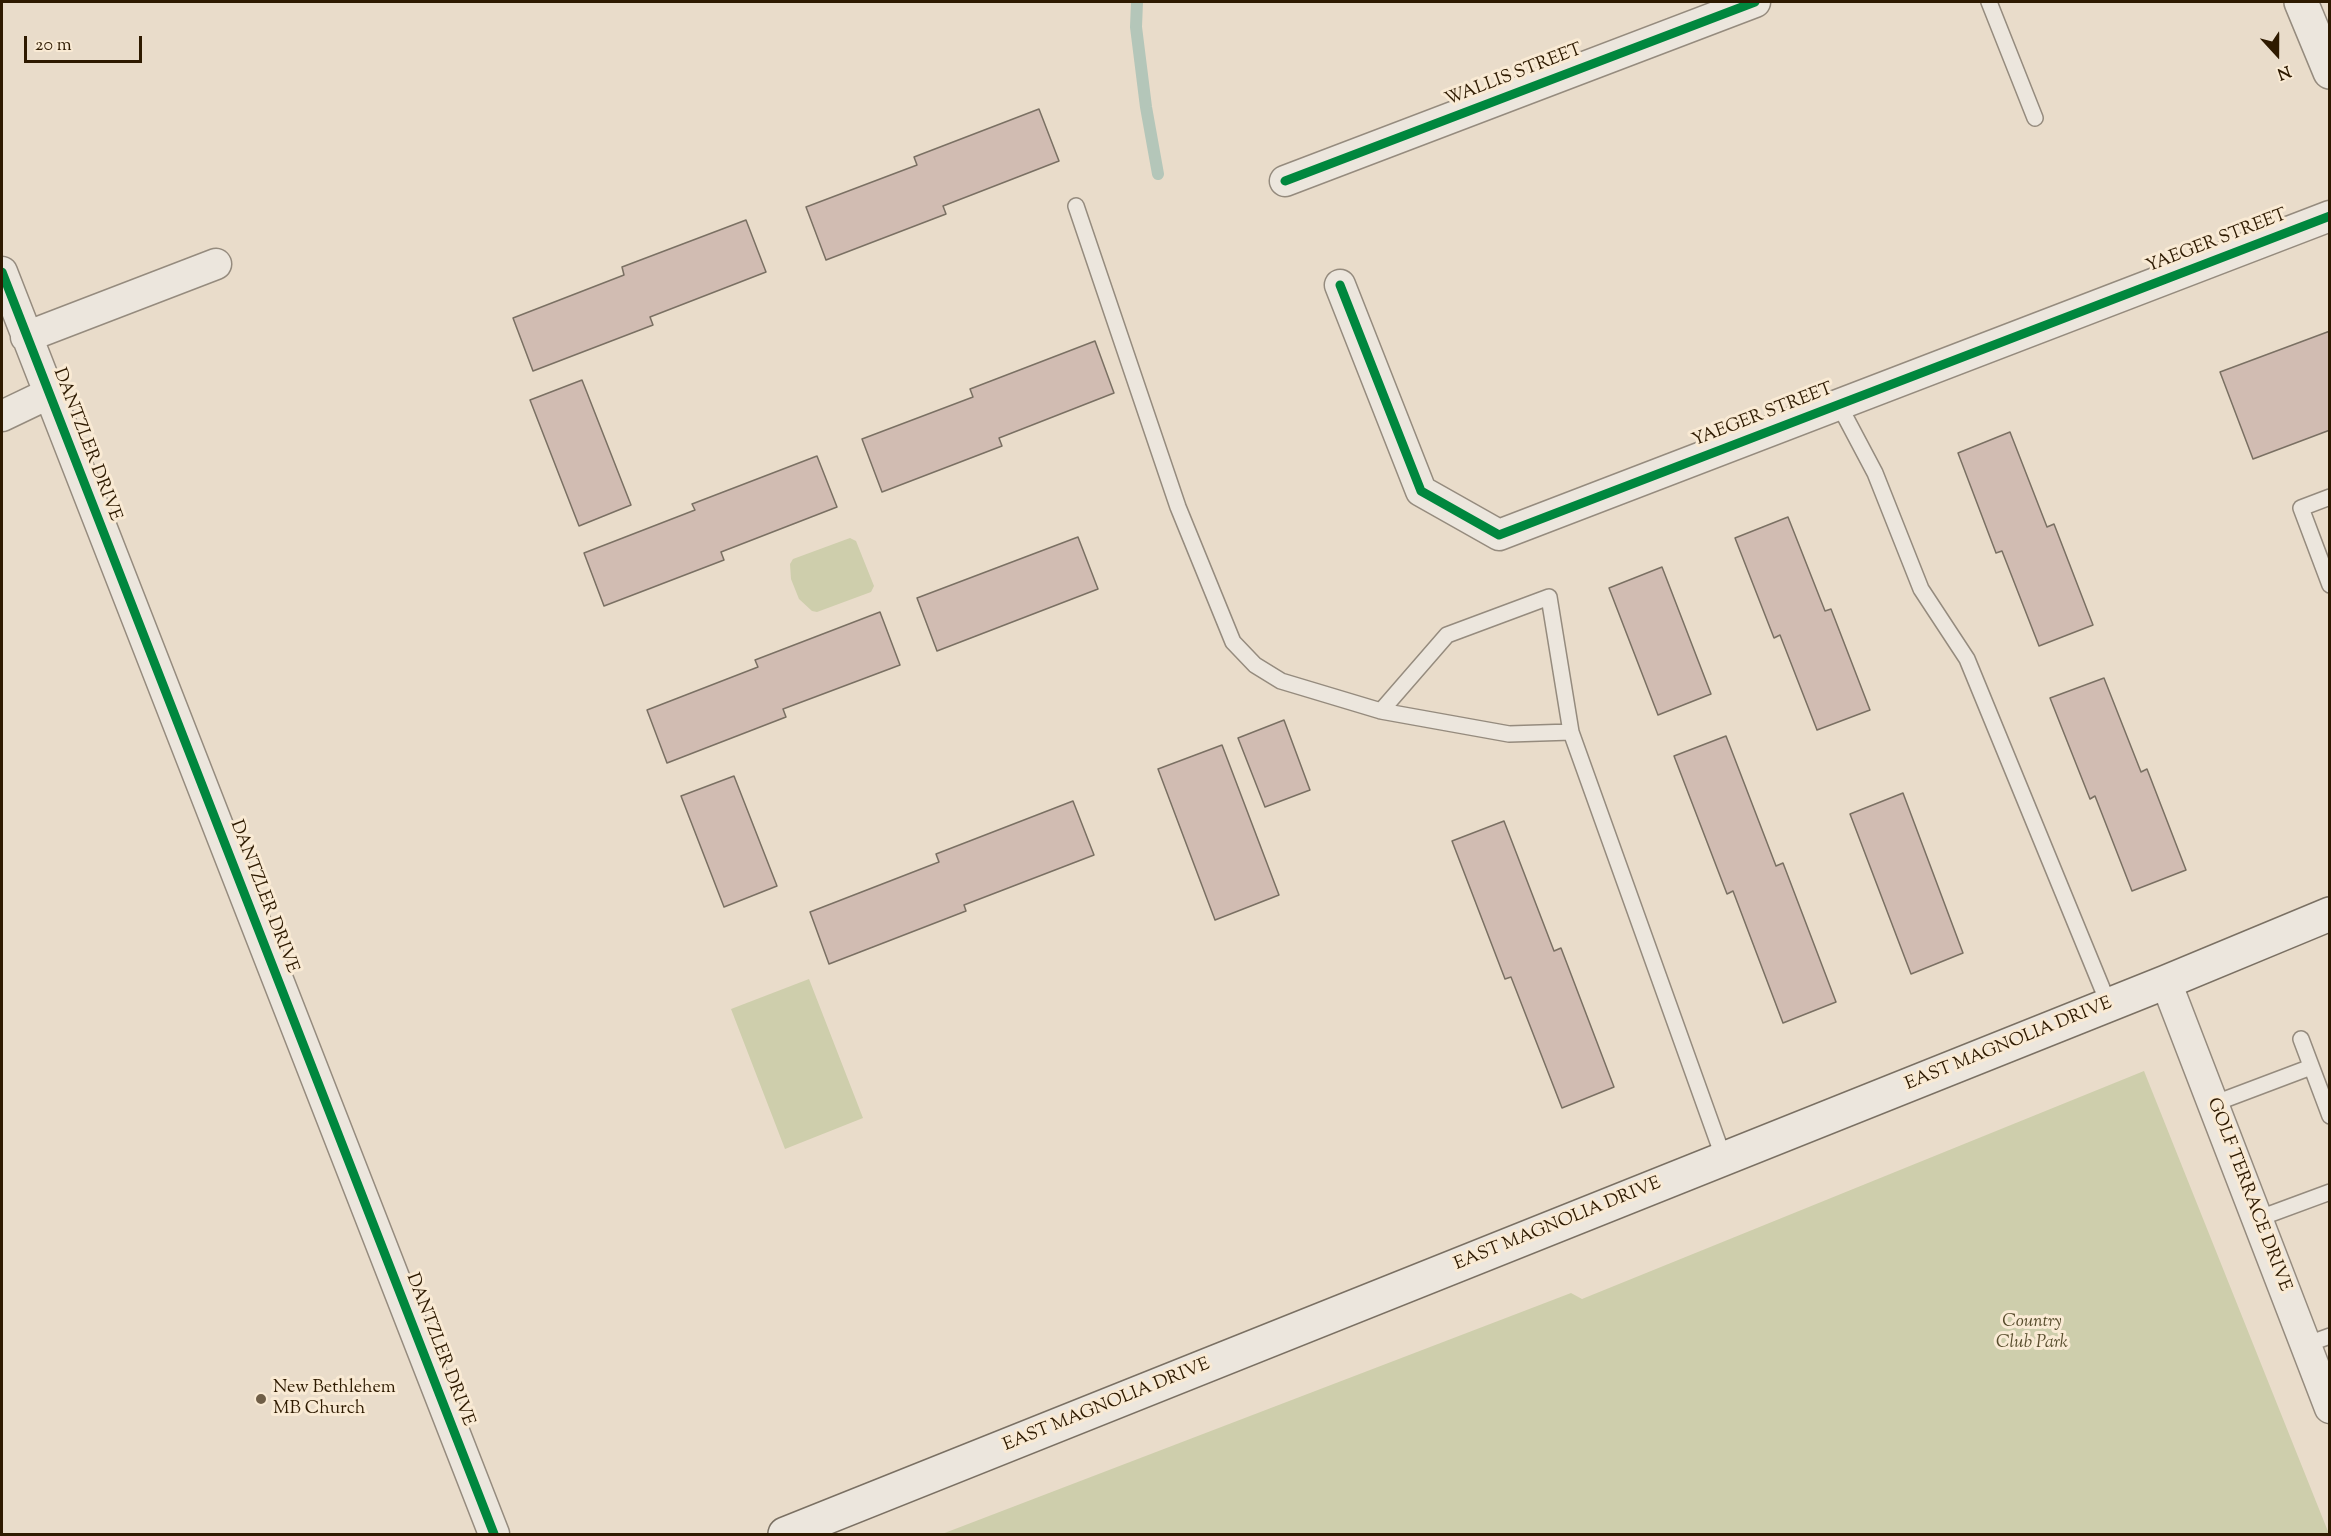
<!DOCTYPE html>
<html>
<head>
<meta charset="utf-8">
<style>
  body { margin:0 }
  #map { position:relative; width:2331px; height:1536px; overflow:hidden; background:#e9dcca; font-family:"Sorts Mill Goudy",serif }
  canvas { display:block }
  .frame { position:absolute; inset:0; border:3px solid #2e1a00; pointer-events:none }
  .north { position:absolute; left:2247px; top:24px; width:60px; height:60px; -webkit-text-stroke:4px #f9ead4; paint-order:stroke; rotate:159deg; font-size:16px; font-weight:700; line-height:24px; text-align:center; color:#2e1a00 }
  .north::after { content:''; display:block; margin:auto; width:21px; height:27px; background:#2e1a00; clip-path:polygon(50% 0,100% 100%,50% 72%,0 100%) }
  .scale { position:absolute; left:24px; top:36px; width:118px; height:27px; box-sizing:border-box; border:3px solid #2e1a00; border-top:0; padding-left:8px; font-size:18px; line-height:21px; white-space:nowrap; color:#2e1a00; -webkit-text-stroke:4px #f9ead4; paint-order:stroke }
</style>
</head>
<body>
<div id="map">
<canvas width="2331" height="1536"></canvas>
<div class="frame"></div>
<div class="north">N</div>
<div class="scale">20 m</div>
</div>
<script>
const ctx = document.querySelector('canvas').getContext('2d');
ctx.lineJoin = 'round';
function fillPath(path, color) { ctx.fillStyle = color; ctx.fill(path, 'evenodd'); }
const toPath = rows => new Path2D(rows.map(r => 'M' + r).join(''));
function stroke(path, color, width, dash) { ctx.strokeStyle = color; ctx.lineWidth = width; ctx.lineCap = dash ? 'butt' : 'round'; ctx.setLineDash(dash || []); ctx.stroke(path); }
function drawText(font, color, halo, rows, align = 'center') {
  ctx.font = font + ' "Sorts Mill Goudy",serif'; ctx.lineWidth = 6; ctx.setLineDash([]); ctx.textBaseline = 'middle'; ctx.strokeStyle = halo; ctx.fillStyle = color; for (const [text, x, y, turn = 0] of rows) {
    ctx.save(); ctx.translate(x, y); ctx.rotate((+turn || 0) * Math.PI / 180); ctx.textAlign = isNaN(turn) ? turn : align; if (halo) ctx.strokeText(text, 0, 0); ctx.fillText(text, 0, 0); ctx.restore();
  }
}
fillPath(toPath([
  [850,538,856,541,874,586,871,592,817,612,812,611,799,599,791,579,790,564,793,559],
  [809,979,863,1118,785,1149,731,1009],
  [2144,1071,2329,1534,942,1534,1571,1293,1582,1299]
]), '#ceceac');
stroke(toPath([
  [1137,2,1136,27,1146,107,1158,174]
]), '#b4c6b9', 12);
const building = toPath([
  [1039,109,1059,161,943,206,946,214,826,260,806,207,917,165,914,157,1039,109],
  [746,220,766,272,650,317,653,325,533,371,513,318,624,275,622,267,746,220],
  [2330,331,2330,430,2253,459,2220,372,2330,331],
  [1095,341,1114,393,999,438,1002,446,882,492,862,439,973,397,970,389,1095,341],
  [582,380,631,505,579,526,530,400,582,380],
  [2010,432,2047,527,2054,524,2093,625,2039,646,2002,551,1996,553,1958,453,2010,432],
  [817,456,837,507,721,552,724,560,604,606,584,553,695,510,692,504,817,456],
  [1788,517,1825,611,1831,609,1870,710,1817,730,1780,635,1774,638,1735,538,1788,517],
  [1078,537,1098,589,937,651,917,598,1078,537],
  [1662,567,1711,694,1658,715,1609,588,1662,567],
  [880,612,900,665,783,709,786,717,667,763,647,710,758,667,755,660,880,612],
  [2104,678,2141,772,2147,769,2186,870,2132,891,2095,796,2090,799,2050,698,2104,678],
  [1284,720,1310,790,1265,807,1238,738,1284,720],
  [1726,736,1776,866,1783,863,1836,1002,1783,1023,1733,891,1727,894,1674,756,1726,736],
  [1222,745,1279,895,1215,920,1158,769,1222,745],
  [734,776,777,886,724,907,681,796,734,776],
  [1903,793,1963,953,1911,974,1850,814,1903,793],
  [1073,801,1094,855,964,905,966,911,829,964,810,912,939,862,936,854,1073,801],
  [1504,821,1554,951,1561,948,1614,1087,1562,1108,1511,977,1505,979,1452,841,1504,821]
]);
fillPath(building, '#d1bcb2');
stroke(building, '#7a7063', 1.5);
const service = toPath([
  [1989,2,2035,118],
  [1076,206,1178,507,1233,642,1255,665,1281,681,1381,711,1509,734,1571,732],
  [1839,405,1875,473,1921,589,1967,659,2109,1005],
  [2330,497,2301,508,2330,585],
  [1381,711,1447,635,1549,597,1571,732,1724,1159],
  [2301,1039,2330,1116],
  [2213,1104,2311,1067],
  [2257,1219,2330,1192],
  [2305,1345,2330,1336]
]);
const minor = toPath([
  [1285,181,1755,2],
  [2,272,494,1534],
  [1340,285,1421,491,1499,535,2330,216],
  [26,337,216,264],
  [2,416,48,394],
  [2166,982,2330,1408]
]);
const tertiary = toPath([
  [2301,2,2330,72]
]);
const secondary = toPath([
  [785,1534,2166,982,2330,914]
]);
stroke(service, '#958b7e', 18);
stroke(minor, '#958b7e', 33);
stroke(tertiary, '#958b7e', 36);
stroke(secondary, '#7a7063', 36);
stroke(service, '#ece6dd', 15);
stroke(minor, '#ece6dd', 30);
stroke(tertiary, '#ece6dd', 33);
stroke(secondary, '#ece6dd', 33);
stroke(toPath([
  [1285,181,1755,2],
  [2,272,494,1534],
  [1340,285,1421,491,1499,535,2330,216]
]), '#00873e', 9);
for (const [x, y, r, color] of [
  [261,1399,6,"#6f5e47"]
]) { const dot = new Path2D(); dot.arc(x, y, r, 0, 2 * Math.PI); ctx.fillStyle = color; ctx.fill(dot); stroke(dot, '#f9ead4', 2); }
drawText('18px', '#2e1a00', '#f9ead4', [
  ["WALLIS STREET",1514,76,-21],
  ["YAEGER STREET",2217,242,-21],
  ["YAEGER STREET",1763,416,-21],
  ["DANTZLER DRIVE",86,445,69],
  ["DANTZLER DRIVE",263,897,69],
  ["EAST MAGNOLIA DRIVE",2009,1045,-22],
  ["GOLF TERRACE DRIVE",2248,1195,69],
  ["EAST MAGNOLIA DRIVE",1558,1225,-22],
  ["DANTZLER DRIVE",439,1350,69],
  ["EAST MAGNOLIA DRIVE",1107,1406,-22]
]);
drawText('italic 18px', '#574c2c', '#f9ead4', [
  ["Country",2032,1323],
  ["Club Park",2032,1344]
]);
drawText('18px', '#2e1a00', '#f9ead4', [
  ["New Bethlehem",273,1389],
  ["MB Church",273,1410]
], 'left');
</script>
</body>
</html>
